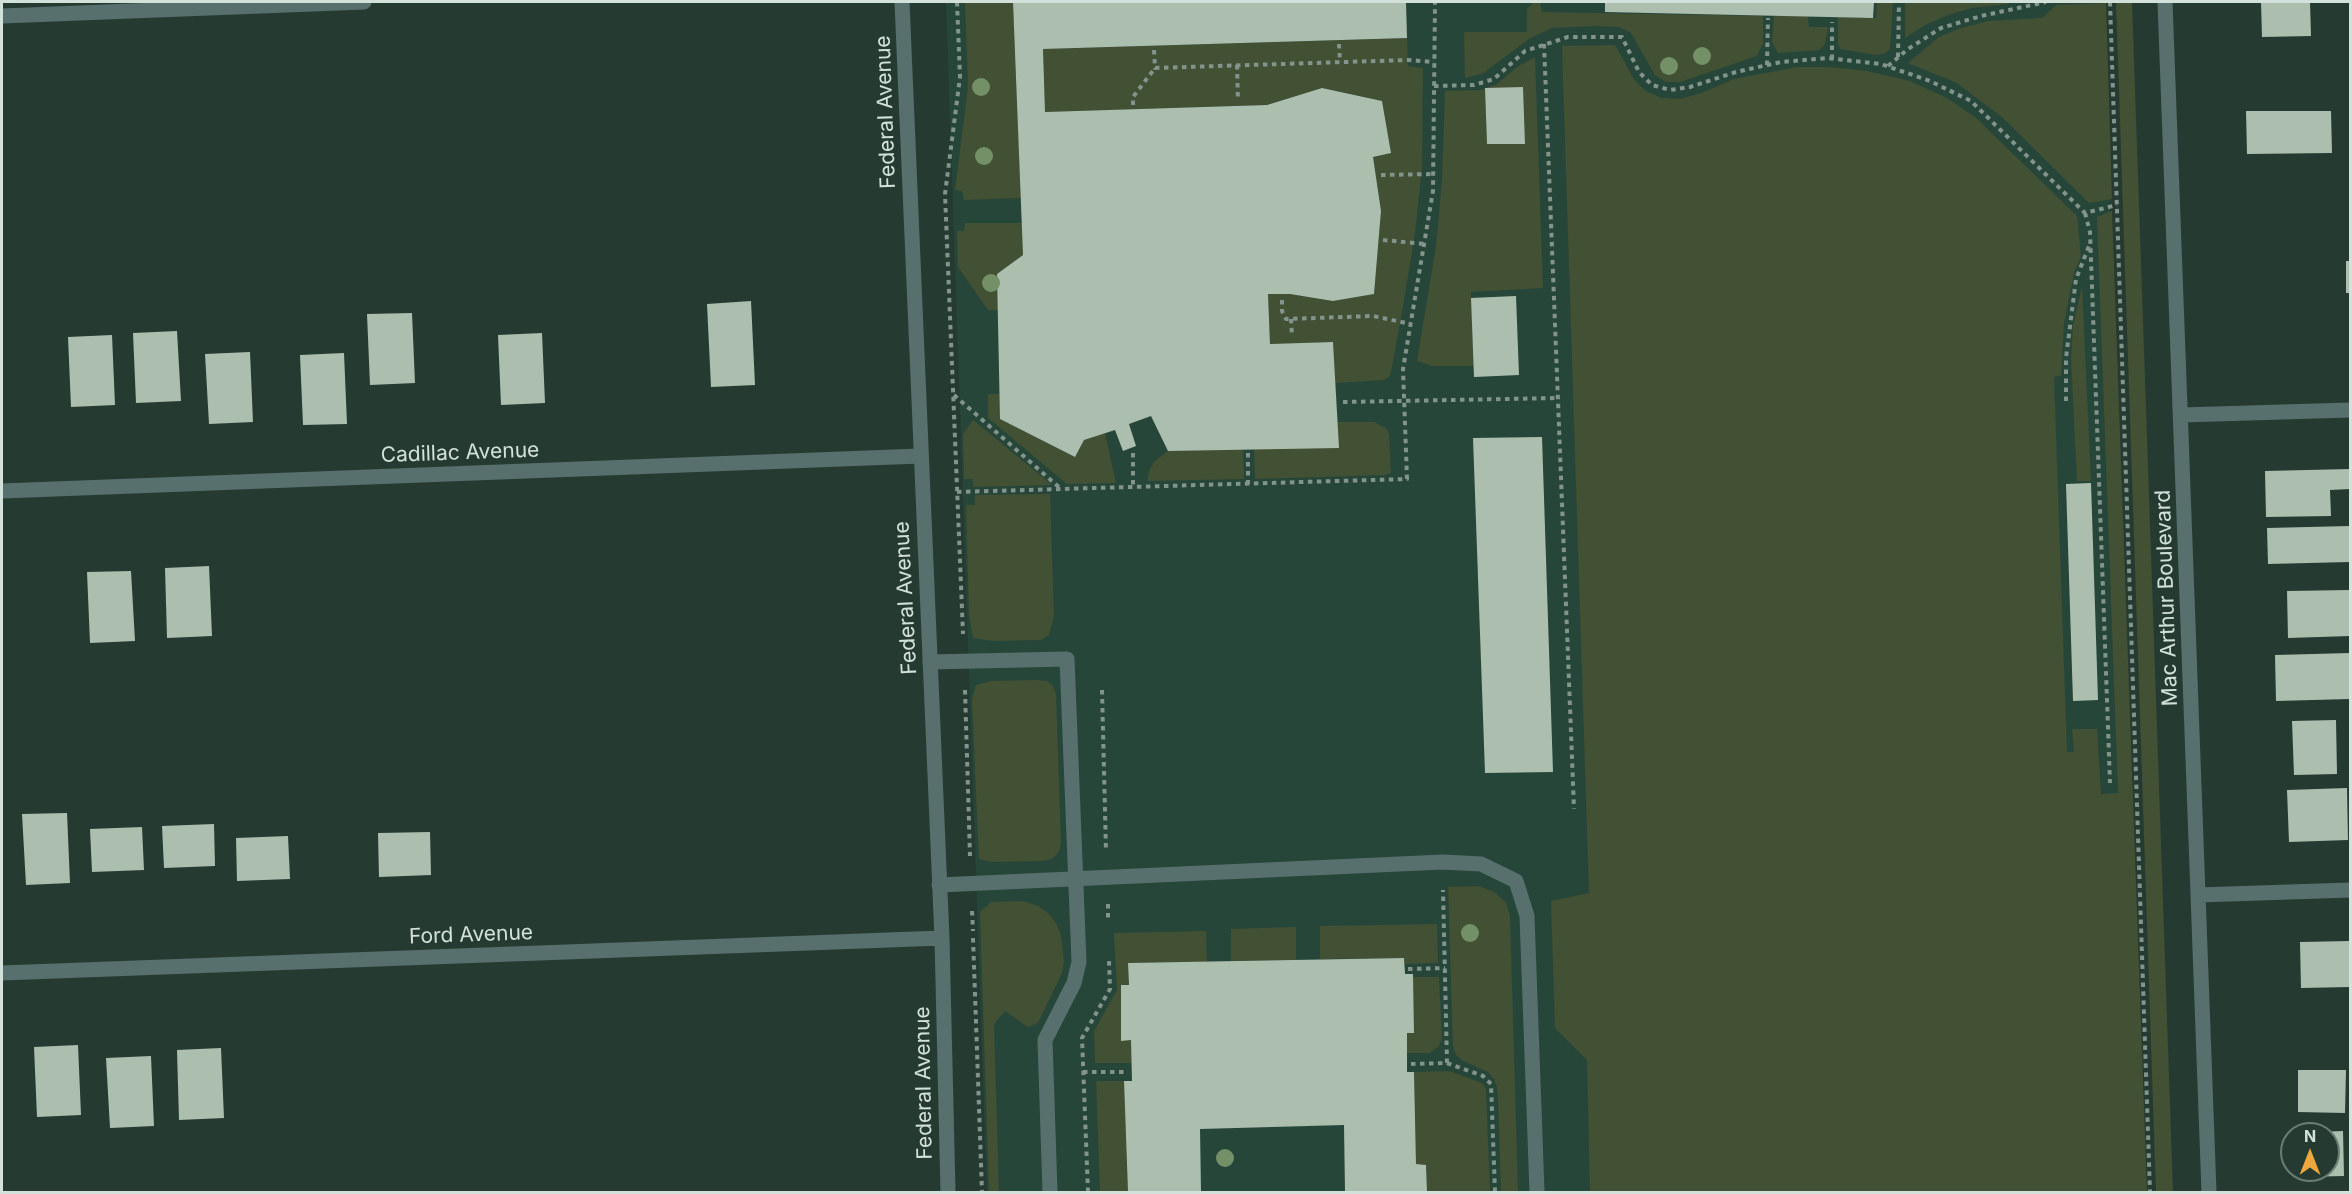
<!DOCTYPE html>
<html>
<head>
<meta charset="utf-8">
<style>
  body { margin:0 }
  #map { position:relative; width:2352px; height:1194px; overflow:hidden; background:#253b32; font-family:Inter,sans-serif }
  canvas { display:block }
  .frame { position:absolute; inset:0; border:3px solid #d3e1db; pointer-events:none }
  .north { position:absolute; left:2280px; top:1122px; width:60px; height:60px; box-sizing:border-box; background:#253b32; border:2px solid #6b7d76; border-radius:50%; rotate:0deg; font-size:16px; font-weight:700; line-height:24px; text-align:center; color:#d3e1db }
  .north::after { content:''; display:block; margin:auto; width:21px; height:27px; background:#eea73c; clip-path:polygon(50% 0,100% 100%,50% 72%,0 100%) }
</style>
</head>
<body>
<div id="map">
<canvas width="2352" height="1194"></canvas>
<div class="frame"></div>
<div class="north">N</div>
</div>
<script>
const ctx = document.querySelector('canvas').getContext('2d');
ctx.lineJoin = 'round';
function fillPath(path, color) { ctx.fillStyle = color; ctx.fill(path, 'evenodd'); }
const toPath = rows => new Path2D(rows.map(r => 'M' + r).join(''));
function stroke(path, color, width, dash) { ctx.strokeStyle = color; ctx.lineWidth = width; ctx.lineCap = dash ? 'butt' : 'round'; ctx.setLineDash(dash || []); ctx.stroke(path); }
function drawText(font, color, halo, rows, align = 'center') {
  ctx.font = font + ' Inter,sans-serif'; ctx.lineWidth = 6; ctx.setLineDash([]); ctx.textBaseline = 'middle'; ctx.strokeStyle = halo; ctx.fillStyle = color; for (const [text, x, y, turn = 0] of rows) {
    ctx.save(); ctx.translate(x, y); ctx.rotate((+turn || 0) * Math.PI / 180); ctx.textAlign = isNaN(turn) ? turn : align; if (halo) ctx.strokeText(text, 0, 0); ctx.fillText(text, 0, 0); ctx.restore();
  }
}
fillPath(toPath([
  [946,2,2104,2,2144,1192,987,1192]
]), '#27463a');
fillPath(toPath([
  [965,2,1013,2,1021,198,964,200,962,191,955,190,968,87],
  [1534,2,1540,2,1542,12,1763,16,1763,44,1757,56,1680,82,1666,82,1655,75,1631,33,1619,27,1597,26,1552,28,1529,39,1482,74,1465,78,1464,32,1527,32,1527,9],
  [1877,2,1893,3,1890,49,1884,54,1876,55,1840,49,1838,44,1838,17,1876,18],
  [1922,2,2008,2,2008,4,1972,8,1948,15,1925,25,1905,38,1905,3],
  [2116,2,2132,2,2173,1192,2156,1192],
  [2106,3,2112,199,2089,203,2003,118,1957,83,1908,63,1939,37,1961,28,1988,21,2042,18,2056,5],
  [1774,16,1808,16,1809,27,1828,27,1825,44,1820,50,1778,53,1772,42],
  [1407,38,1408,66,1423,68,1422,166,1415,234,1402,312,1392,367,1390,376,1384,380,1335,383,1333,342,1270,344,1268,294,1290,294,1333,301,1374,294,1381,211,1373,157,1391,153,1382,101,1322,88,1267,105,1045,112,1043,49],
  [1615,45,1635,81,1646,91,1662,98,1680,99,1704,92,1734,79,1797,67,1830,67,1867,71,1910,81,1947,98,1975,117,2077,216,2081,257,2074,273,2064,323,2061,376,2054,377,2067,752,2074,752,2072,729,2097,729,2101,794,2118,793,2097,217,2112,211,2147,1192,1590,1192,1587,1060,1555,1028,1551,901,1589,893,1562,46],
  [1535,57,1543,288,1471,292,1474,366,1432,366,1417,361,1436,246,1442,181,1445,91,1481,90,1497,84,1517,67],
  [1523,87,1525,143,1487,144,1485,89],
  [965,223,1022,223,1023,255,997,274,998,310,988,310,958,267,957,231,964,231],
  [2082,287,2091,481,2077,481,2071,358,2073,325],
  [988,394,1000,394,1000,419,1075,457,1084,440,1105,433,1116,483,1067,484,988,418],
  [973,420,1052,485,973,487,973,479,964,479,963,434],
  [1337,422,1374,422,1386,428,1389,434,1391,473,1385,475,1255,479,1254,449],
  [1243,449,1244,479,1147,481,1150,469,1155,461,1168,451],
  [1050,494,1054,616,1049,635,1041,640,992,641,973,638,969,615,966,505,975,505,975,495],
  [1037,680,1047,681,1053,686,1056,694,1061,844,1058,853,1052,859,1042,861,992,862,979,859,972,700,976,685,991,681],
  [1479,886,1494,892,1506,902,1510,916,1518,1192,1501,1192,1498,1100,1497,1088,1494,1079,1488,1072,1463,1061,1456,1055,1453,1046,1448,887],
  [1023,901,1038,906,1048,913,1056,923,1061,935,1064,962,1062,973,1038,1023,1028,1027,1005,1011,994,1024,999,1192,989,1192,980,912,991,902],
  [1437,924,1438,963,1405,964,1404,958,1320,959,1320,926],
  [1296,927,1296,960,1231,961,1231,929],
  [1206,931,1207,962,1128,963,1129,985,1121,985,1121,1041,1131,1040,1132,1063,1095,1063,1094,1031,1117,990,1114,933],
  [1413,977,1439,977,1442,1039,1439,1046,1430,1053,1407,1053,1407,1033,1414,1033],
  [1449,1071,1482,1083,1486,1089,1490,1192,1427,1192,1426,1165,1416,1164,1414,1072],
  [1096,1081,1124,1081,1128,1192,1100,1192]
]), '#425034');
fillPath(toPath([
  [1013,2,1406,2,1407,38,1043,49,1045,112,1267,105,1322,88,1382,101,1391,153,1373,157,1381,211,1374,294,1333,301,1290,294,1268,294,1270,344,1333,342,1339,448,1168,451,1151,416,1129,424,1136,446,1123,451,1115,430,1084,440,1075,457,1000,419,997,274,1023,255],
  [1605,2,1874,2,1873,18,1605,12],
  [2261,2,2310,2,2311,36,2262,37],
  [1523,87,1525,144,1487,144,1485,88],
  [2246,111,2331,111,2332,153,2247,154],
  [2346,261,2350,261,2350,293,2346,293],
  [1516,296,1519,375,1474,377,1471,298],
  [751,301,755,385,711,387,707,304],
  [412,313,415,383,370,385,367,314],
  [177,331,181,401,136,403,133,333],
  [542,333,545,403,501,405,498,335],
  [112,335,115,405,71,407,68,337],
  [250,352,253,422,209,424,205,354],
  [344,353,347,424,303,425,300,355],
  [1542,437,1553,772,1485,773,1473,438],
  [2350,469,2350,489,2330,490,2331,516,2266,517,2265,471],
  [2091,483,2098,700,2073,701,2066,484],
  [2350,526,2350,562,2268,564,2267,528],
  [209,566,212,636,167,638,165,568],
  [131,571,135,641,90,643,87,572],
  [2350,590,2350,636,2288,638,2287,591],
  [2350,653,2350,699,2276,701,2275,655],
  [2336,720,2337,774,2294,775,2292,721],
  [2347,788,2348,840,2289,842,2287,790],
  [67,813,70,883,26,885,22,814],
  [214,824,215,866,164,868,162,826],
  [142,827,144,870,92,872,90,829],
  [430,832,431,875,379,877,378,833],
  [288,836,290,879,237,881,236,838],
  [2350,941,2350,987,2301,988,2300,942],
  [1404,958,1405,974,1413,974,1414,1033,1407,1033,1407,1072,1414,1072,1416,1164,1426,1165,1427,1192,1345,1192,1344,1125,1200,1129,1201,1192,1128,1192,1124,1081,1132,1081,1131,1040,1121,1041,1121,985,1129,985,1128,963],
  [78,1045,81,1115,37,1117,34,1047],
  [221,1048,224,1118,179,1120,177,1050],
  [151,1056,154,1126,110,1128,106,1058],
  [2298,1070,2346,1070,2345,1113,2298,1112],
  [2343,1131,2344,1176,2301,1177,2301,1170,2328,1170,2328,1134,2320,1134,2320,1132]
]), '#acbfae');
stroke(toPath([
  [957,2,960,77,945,194,963,634],
  [2110,2,2150,1192],
  [1339,44,1340,62],
  [1544,44,1574,809],
  [1154,50,1155,68,1408,60,1434,62],
  [1898,57,1899,2],
  [1832,59,1832,22],
  [1237,65,1238,101],
  [1767,65,1768,18],
  [1888,66,1908,49,1941,28,1981,16,2046,2],
  [1434,86,1474,85,1494,79,1525,51,1568,37,1622,37,1639,72,1652,85,1670,90,1690,87,1736,72,1781,62,1828,58,1881,64,1930,81,1971,101,2085,213,2117,205],
  [1133,105,1133,97,1155,68],
  [1381,175,1433,174],
  [2085,213,2090,232,2110,783],
  [1383,240,1425,244],
  [1282,300,1282,311,1286,319,1373,316,1411,324],
  [1291,319,1292,336],
  [954,395,1061,489],
  [2066,401,2066,358,2076,279,2089,246],
  [1343,402,1557,398],
  [1133,453,1133,487],
  [1248,453,1248,484],
  [957,492,1407,479,1403,369,1433,191,1435,2],
  [965,690,970,856],
  [1102,690,1106,851],
  [1108,904,1108,920],
  [972,911,973,931],
  [973,938,982,1192],
  [1408,969,1445,968],
  [1447,1063,1483,1076,1491,1084,1495,1192],
  [1411,1064,1447,1063,1443,890],
  [1083,1072,1127,1072],
  [1088,1192,1082,1038,1110,989,1109,961]
]), '#82948c', 4, [4.5, 4.5]);
stroke(toPath([
  [930,662,1067,659,1079,962,1074,983,1045,1040,1050,1192],
  [939,885,1443,862,1481,864,1516,881,1527,916,1537,1192]
]), '#58706d', 15);
stroke(toPath([
  [902,2,942,938,948,1192],
  [2165,2,2209,1192],
  [2,16,364,2],
  [2181,415,2350,410],
  [2,491,920,456],
  [2198,895,2350,890],
  [2,973,942,938]
]), '#58706d', 15);
ctx.fillStyle = '#749067';
for (const [x, y] of [
  [1702,56],
  [1669,66],
  [981,87],
  [984,156],
  [991,283],
  [1470,933],
  [1225,1158]
]) { ctx.beginPath(); ctx.arc(x, y, 9, 0, 2 * Math.PI); ctx.fill(); }
drawText('21px', '#d3e1db', '#253b32', [
  ["Federal Avenue",886,112,-92],
  ["Cadillac Avenue",460,453,-2],
  ["Federal Avenue",906,598,-93],
  ["Mac Arthur Boulevard",2167,598,-92],
  ["Ford Avenue",471,935,-2],
  ["Federal Avenue",924,1083,-91]
]);
</script>
</body>
</html>
